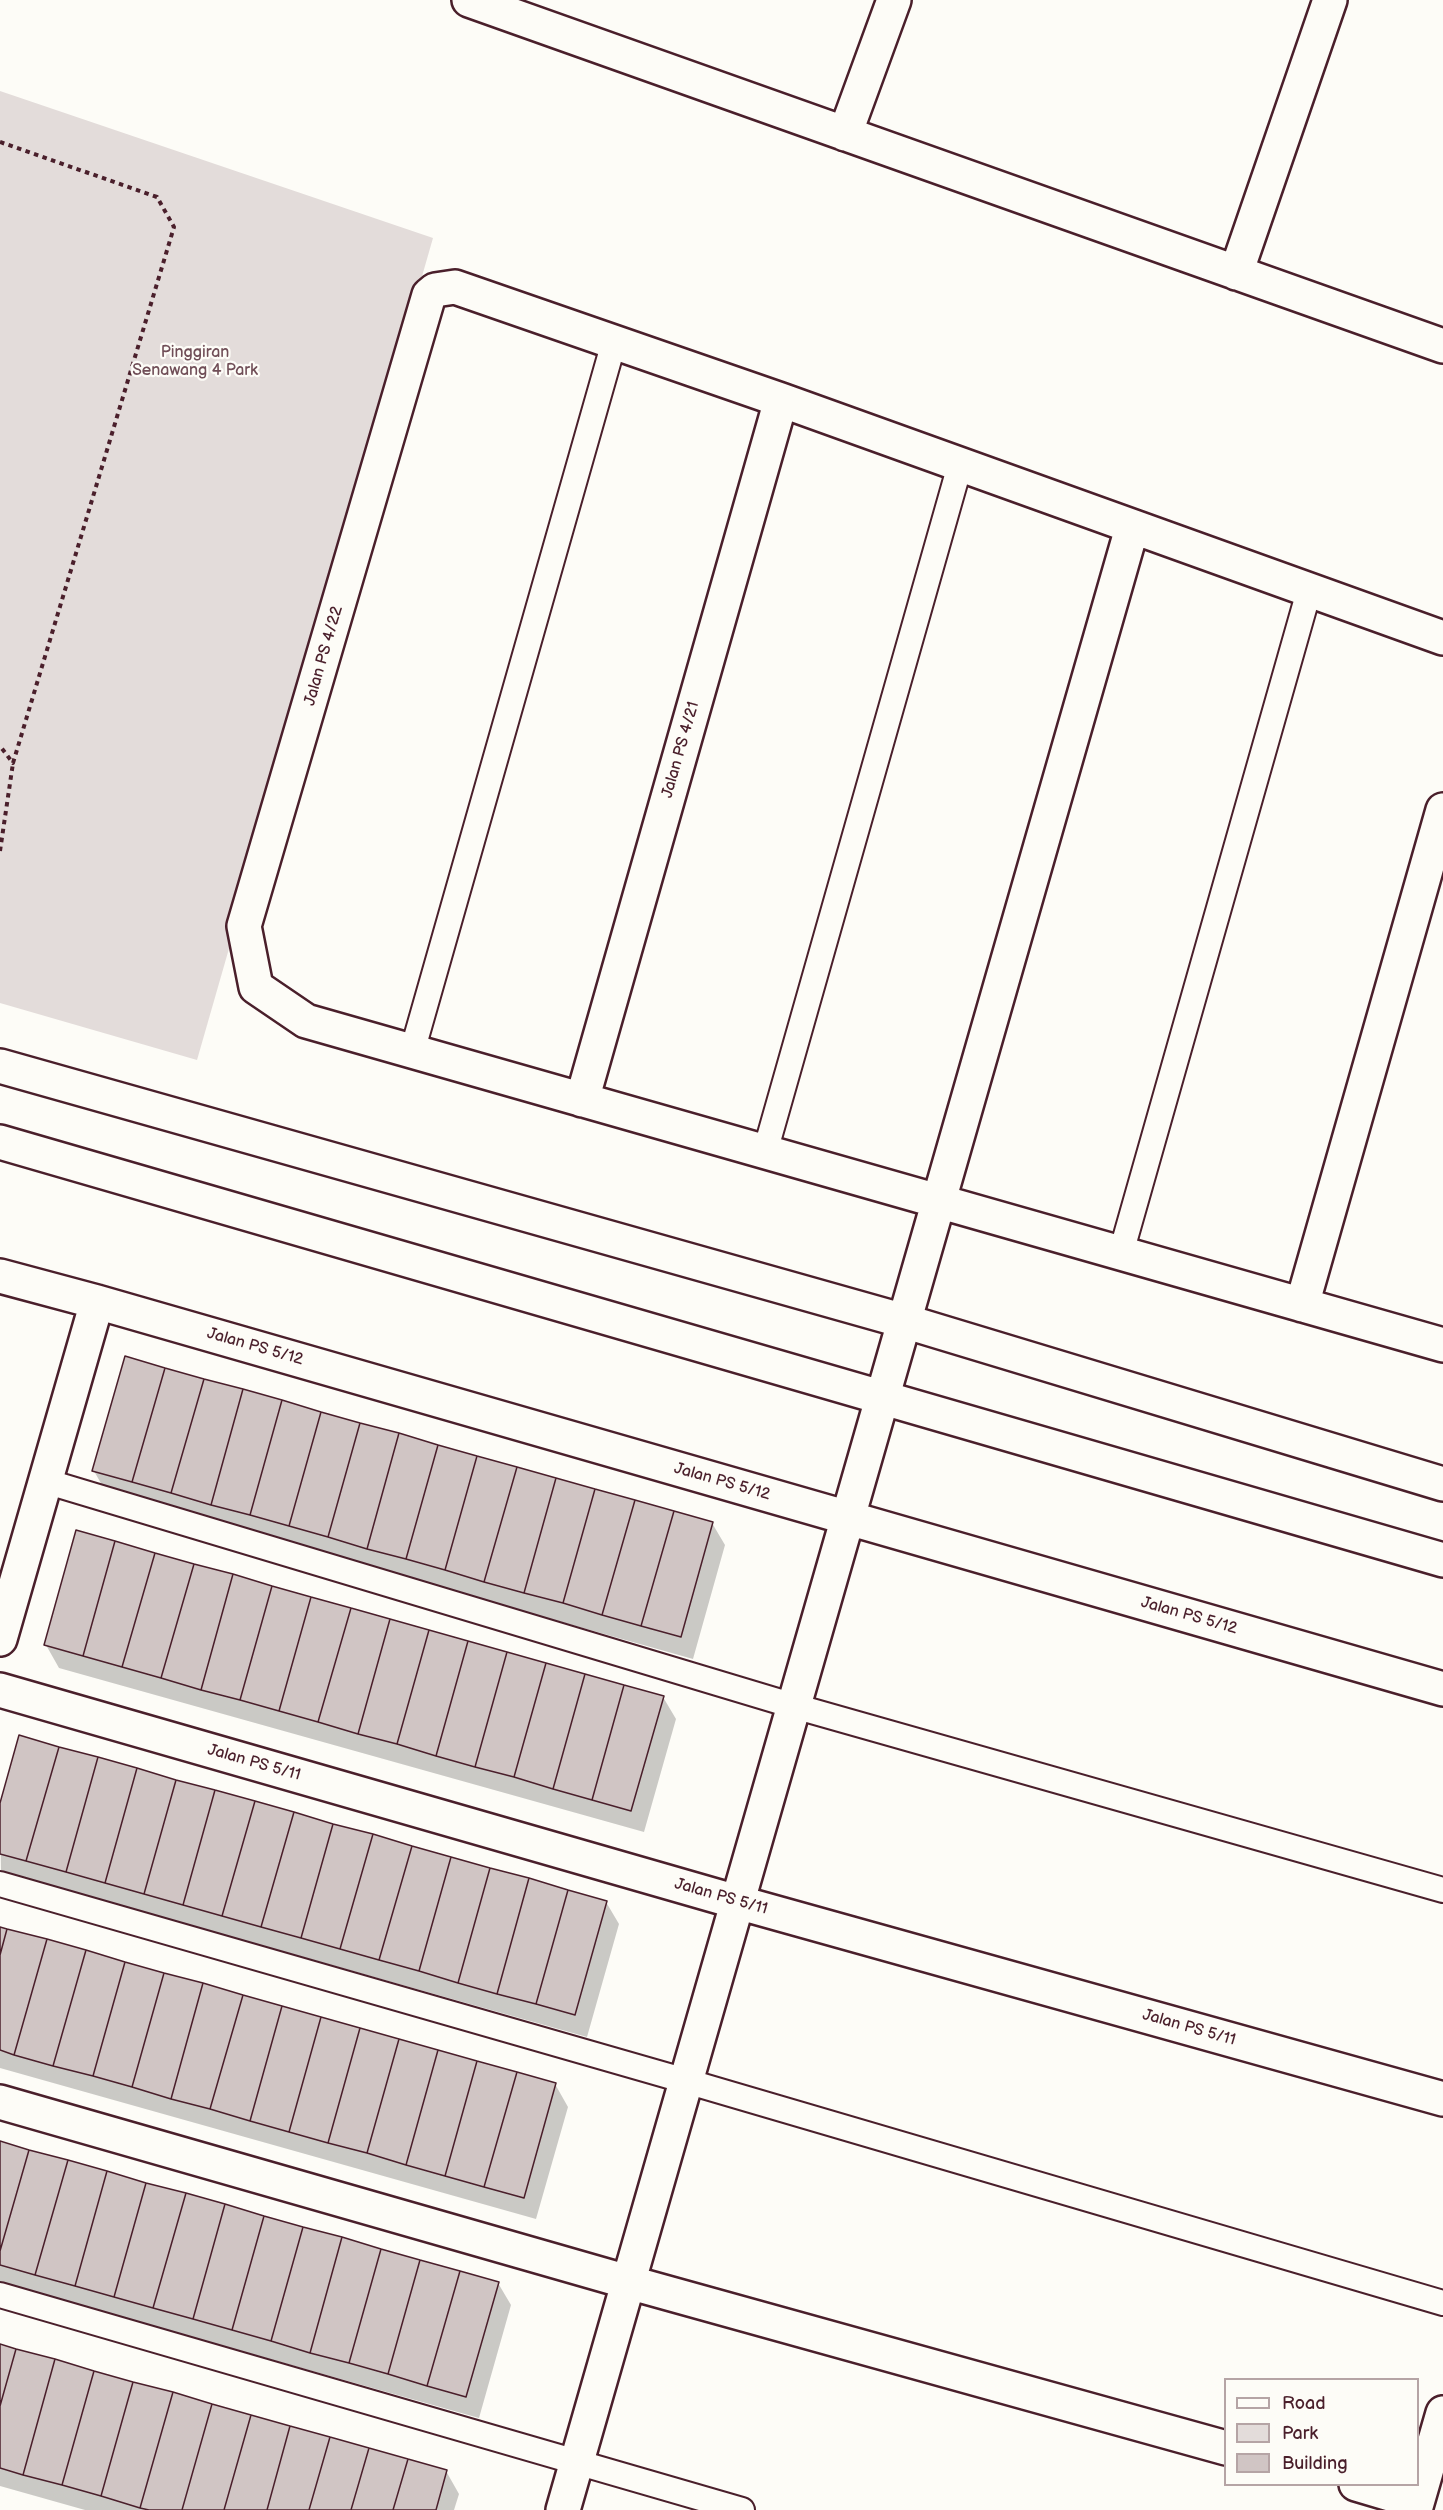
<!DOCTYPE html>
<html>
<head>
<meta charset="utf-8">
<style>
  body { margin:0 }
  #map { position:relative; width:1443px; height:2510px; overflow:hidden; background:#fdfcf7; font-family:"Balsamiq Sans",sans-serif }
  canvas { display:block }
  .legend { position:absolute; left:1224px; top:2378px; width:195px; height:108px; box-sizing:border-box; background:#fdfcf7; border:2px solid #b5a4a5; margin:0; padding:8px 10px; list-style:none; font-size:18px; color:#4a1f2b }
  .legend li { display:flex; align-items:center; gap:12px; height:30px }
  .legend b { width:30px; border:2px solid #b5a4a5 }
</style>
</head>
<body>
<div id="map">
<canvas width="1443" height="2510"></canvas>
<ul class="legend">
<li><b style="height:8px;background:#fdfcf7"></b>Road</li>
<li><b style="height:16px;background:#e3dcda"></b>Park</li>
<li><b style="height:16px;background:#d0c5c4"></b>Building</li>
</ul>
</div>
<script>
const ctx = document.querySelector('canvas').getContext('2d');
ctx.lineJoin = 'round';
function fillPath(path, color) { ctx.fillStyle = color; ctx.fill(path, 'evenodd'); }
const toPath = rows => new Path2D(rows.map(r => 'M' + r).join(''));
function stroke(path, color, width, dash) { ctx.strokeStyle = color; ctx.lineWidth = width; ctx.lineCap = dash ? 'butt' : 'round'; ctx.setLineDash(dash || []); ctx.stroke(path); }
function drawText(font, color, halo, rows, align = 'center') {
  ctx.font = font + ' "Balsamiq Sans",sans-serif'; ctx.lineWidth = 4.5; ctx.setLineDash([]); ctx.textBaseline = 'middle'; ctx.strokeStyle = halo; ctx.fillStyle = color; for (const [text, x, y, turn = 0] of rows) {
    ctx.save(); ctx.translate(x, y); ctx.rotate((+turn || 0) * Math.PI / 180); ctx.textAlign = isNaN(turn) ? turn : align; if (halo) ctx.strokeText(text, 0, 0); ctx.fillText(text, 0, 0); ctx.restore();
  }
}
fillPath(toPath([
  [0,91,433,238,197,1060,0,1003]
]), '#e3dcda');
fillPath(toPath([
  [94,1471,712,1523,725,1545,693,1659,107,1494],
  [46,1645,663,1697,676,1719,644,1832,59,1668],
  [0,1809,606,1902,619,1924,587,2037,1,1872],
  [0,1928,555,2084,568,2107,536,2219,0,2068],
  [0,2143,498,2283,511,2305,479,2418,0,2283],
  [0,2345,446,2471,459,2494,454,2510,85,2510,0,2486]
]), '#0003');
const building = toPath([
  [125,1356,165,1368,132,1482,92,1471,125,1356],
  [165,1368,204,1379,171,1493,132,1482,165,1368],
  [204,1379,243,1389,211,1505,171,1493,204,1379],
  [243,1389,282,1400,250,1515,211,1505,243,1389],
  [282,1400,321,1412,289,1526,250,1515,282,1400],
  [321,1412,360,1423,328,1537,289,1526,321,1412],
  [360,1423,399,1433,367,1549,328,1537,360,1423],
  [399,1433,438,1445,406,1559,367,1549,399,1433],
  [438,1445,477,1456,445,1570,406,1559,438,1445],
  [477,1456,517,1467,484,1582,445,1570,477,1456],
  [517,1467,556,1478,524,1593,484,1582,517,1467],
  [556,1478,595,1489,563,1603,524,1593,556,1478],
  [595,1489,635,1500,602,1615,563,1603,595,1489],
  [635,1500,674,1511,641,1626,602,1615,635,1500],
  [674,1511,713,1522,681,1637,641,1626,674,1511],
  [76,1530,115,1541,83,1656,44,1645,76,1530],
  [115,1541,155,1553,122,1667,83,1656,115,1541],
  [155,1553,194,1564,161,1678,122,1667,155,1553],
  [194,1564,233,1574,201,1690,161,1678,194,1564],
  [233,1574,272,1586,240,1700,201,1690,233,1574],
  [272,1586,311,1597,279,1711,240,1700,272,1586],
  [311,1597,351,1608,318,1722,279,1711,311,1597],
  [351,1608,390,1619,358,1734,318,1722,351,1608],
  [390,1619,429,1630,397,1744,358,1734,390,1619],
  [429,1630,468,1641,436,1756,397,1744,429,1630],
  [468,1641,507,1652,475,1767,436,1756,468,1641],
  [507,1652,546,1663,514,1777,475,1767,507,1652],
  [546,1663,585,1674,553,1789,514,1777,546,1663],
  [585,1674,624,1685,592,1800,553,1789,585,1674],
  [624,1685,664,1696,631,1811,592,1800,624,1685],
  [19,1735,59,1747,26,1861,0,1854,0,1803,19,1735],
  [59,1747,98,1757,66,1872,26,1861,59,1747],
  [98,1757,137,1768,105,1883,66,1872,98,1757],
  [137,1768,176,1780,144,1894,105,1883,137,1768],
  [176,1780,215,1790,183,1905,144,1894,176,1780],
  [215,1790,255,1801,222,1916,183,1905,215,1790],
  [255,1801,294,1812,261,1927,222,1916,255,1801],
  [294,1812,333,1824,301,1938,261,1927,294,1812],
  [333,1824,373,1834,340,1949,301,1938,333,1824],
  [373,1834,412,1846,379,1960,340,1949,373,1834],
  [412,1846,451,1857,419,1971,379,1960,412,1846],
  [451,1857,490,1868,458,1983,419,1971,451,1857],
  [490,1868,529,1878,497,1994,458,1983,490,1868],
  [529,1878,568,1890,536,2004,497,1994,529,1878],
  [568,1890,607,1901,575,2015,536,2004,568,1890],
  [0,1927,7,1929,0,1955,0,1927],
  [7,1929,47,1939,14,2055,0,2050,0,1955,7,1929],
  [47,1939,86,1950,53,2066,14,2055,47,1939],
  [86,1950,125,1962,93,2076,53,2066,86,1950],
  [125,1962,164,1973,132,2087,93,2076,125,1962],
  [164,1973,203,1983,171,2099,132,2087,164,1973],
  [203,1983,243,1995,210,2109,171,2099,203,1983],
  [243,1995,282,2006,250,2121,210,2109,243,1995],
  [282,2006,321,2017,289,2132,250,2121,282,2006],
  [321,2017,360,2028,328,2143,289,2132,321,2017],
  [360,2028,399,2039,367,2153,328,2143,360,2028],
  [399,2039,438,2050,406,2165,367,2153,399,2039],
  [438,2050,477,2061,445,2176,406,2165,438,2050],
  [477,2061,517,2072,484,2187,445,2176,477,2061],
  [517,2072,556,2083,524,2198,484,2187,517,2072],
  [0,2141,29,2150,0,2251,0,2141],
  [29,2150,68,2160,35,2275,0,2265,0,2251,29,2150],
  [68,2160,107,2171,75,2286,35,2275,68,2160],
  [107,2171,146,2183,114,2297,75,2286,107,2171],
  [146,2183,186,2193,153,2308,114,2297,146,2183],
  [186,2193,225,2204,193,2319,153,2308,186,2193],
  [225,2204,264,2216,232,2330,193,2319,225,2204],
  [264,2216,303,2227,271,2341,232,2330,264,2216],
  [303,2227,342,2237,310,2353,271,2341,303,2227],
  [342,2237,381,2249,349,2363,310,2353,342,2237],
  [381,2249,420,2260,388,2374,349,2363,381,2249],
  [420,2260,460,2271,427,2386,388,2374,420,2260],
  [460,2271,499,2282,466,2397,427,2386,460,2271],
  [0,2344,16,2349,0,2406,0,2344],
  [16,2349,55,2359,23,2475,0,2468,0,2406,16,2349],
  [55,2359,94,2371,62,2485,23,2475,55,2359],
  [94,2371,133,2382,101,2496,62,2485,94,2371],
  [133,2382,173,2392,140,2508,101,2496,133,2382],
  [173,2392,212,2404,182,2510,149,2510,140,2508,173,2392],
  [212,2404,251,2415,224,2510,182,2510,212,2404],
  [251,2415,290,2426,267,2510,224,2510,251,2415],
  [290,2426,330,2437,309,2510,267,2510,290,2426],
  [330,2437,369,2448,351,2510,309,2510,330,2437],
  [369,2448,408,2459,393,2510,351,2510,369,2448],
  [408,2459,447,2470,436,2510,393,2510,408,2459]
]);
fillPath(building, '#d0c5c4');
stroke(building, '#4a1f2b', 1.5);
const lane = toPath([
  [412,1052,614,342],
  [765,1152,960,465],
  [1121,1253,1309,591],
  [45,1481,794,1706,1443,1890],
  [0,1884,686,2081,1443,2303],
  [0,2295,742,2510]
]);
const street = toPath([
  [469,0,1443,346],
  [845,134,894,0],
  [1236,273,1330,0],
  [1443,638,781,400,455,287,435,290,429,295,244,926,256,987,306,1021,1443,1345],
  [582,1100,781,400],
  [0,1276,97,1302,1443,1689],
  [1302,1305,1443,810],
  [0,1639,97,1302],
  [0,1690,737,1902,1443,2099],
  [0,2102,628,2282,1226,2448],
  [1356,2484,1417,2502],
  [563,2510,1132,528],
  [1415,2510,1443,2413]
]);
const secondary = toPath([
  [0,1066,904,1321,1443,1484],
  [0,1142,1443,1560]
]);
stroke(lane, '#4a1f2b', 28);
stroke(street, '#4a1f2b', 38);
stroke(secondary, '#4a1f2b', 38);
stroke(toPath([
  [0,142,157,197,174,227,13,763,0,746],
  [0,851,13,763]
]), '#4a1f2b', 4, [4.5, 4.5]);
stroke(lane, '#fdfcf7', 24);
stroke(street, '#fdfcf7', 33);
stroke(secondary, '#fdfcf7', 33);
drawText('16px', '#704e57', '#fdfcf7', [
  ["Pinggiran",195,353],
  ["Senawang 4 Park",195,371]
]);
drawText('16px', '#4a1f2b', '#fdfcf7', [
  ["Jalan PS 4/22",324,656,-74],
  ["Jalan PS 4/21",681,750,-74],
  ["Jalan PS 5/12",255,1347,16],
  ["Jalan PS 5/12",722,1482,16],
  ["Jalan PS 5/12",1189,1616,16],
  ["Jalan PS 5/11",254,1763,16],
  ["Jalan PS 5/11",721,1897,16],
  ["Jalan PS 5/11",1189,2028,16]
]);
</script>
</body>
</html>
